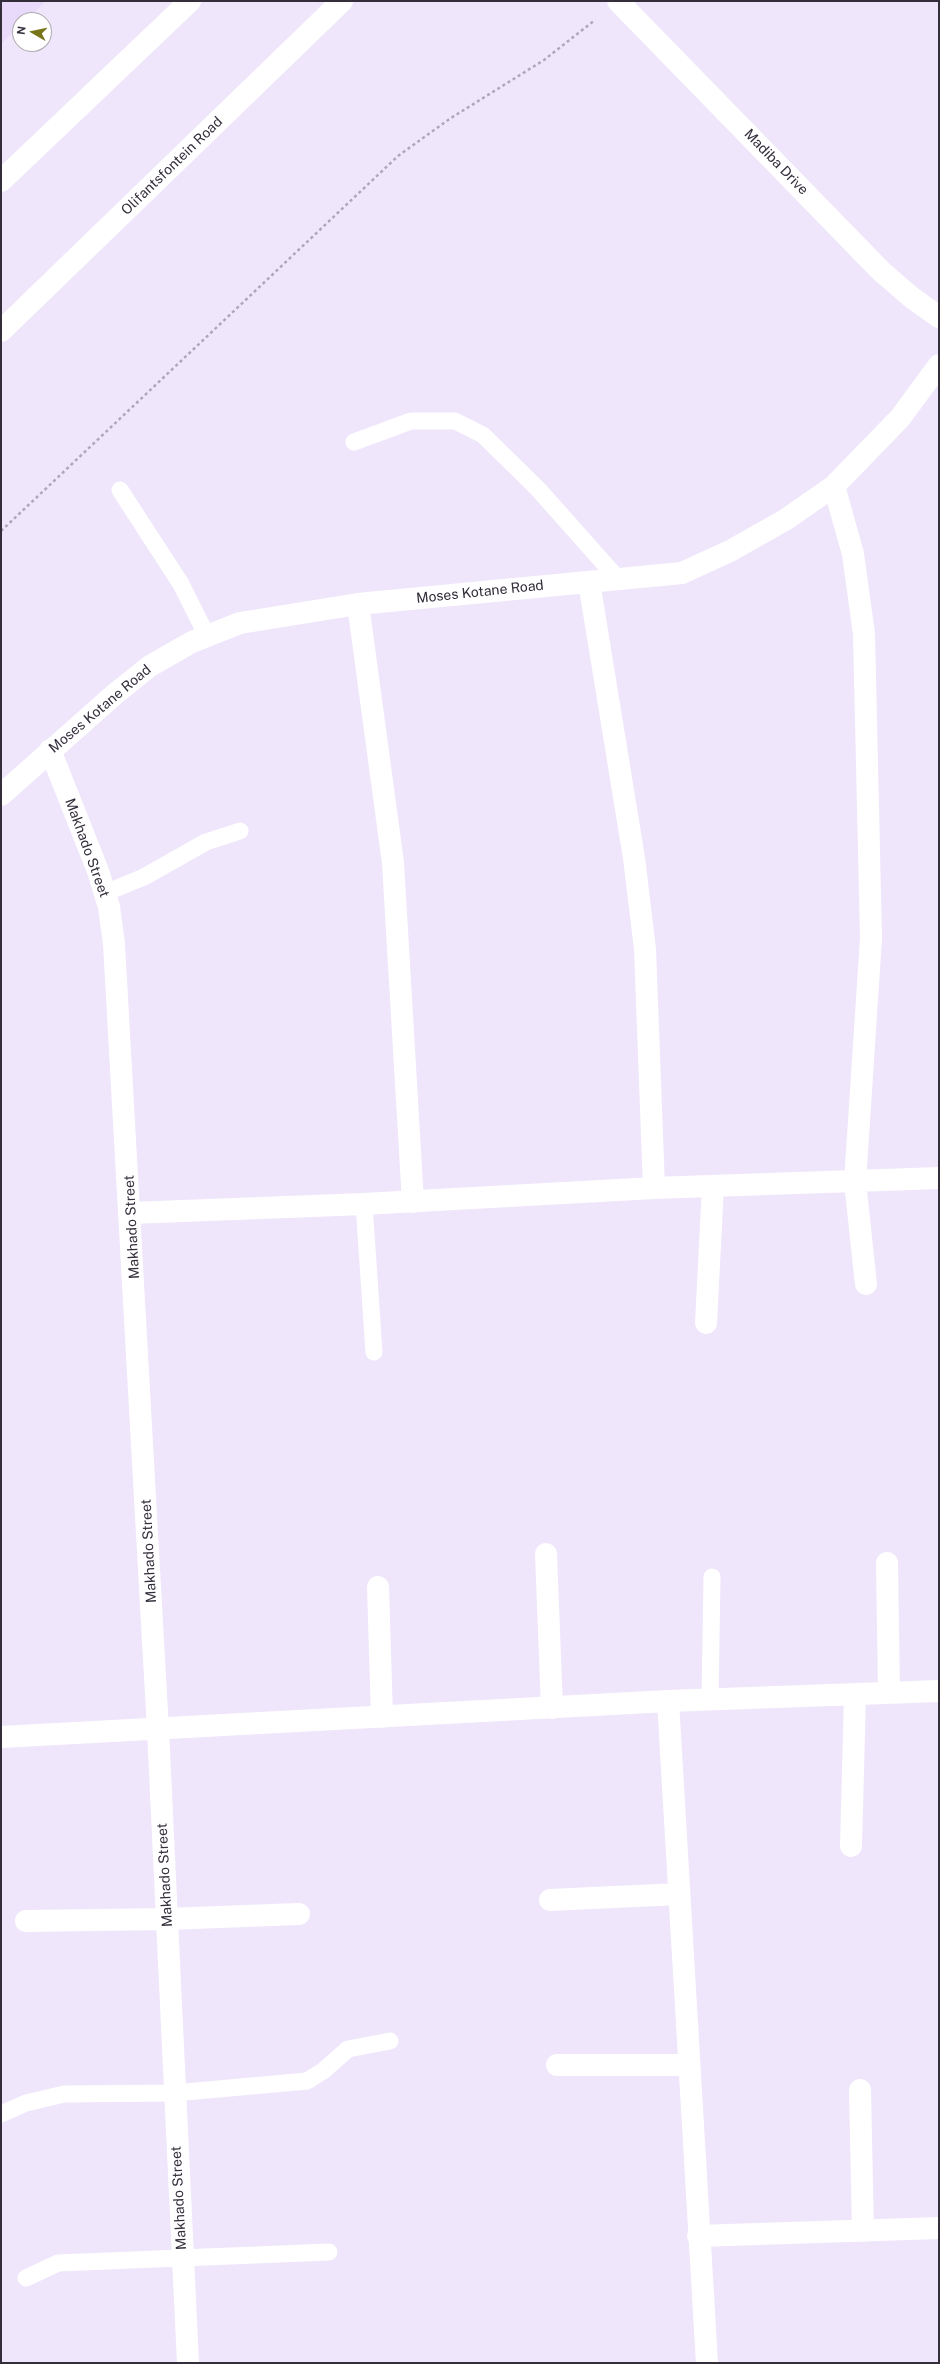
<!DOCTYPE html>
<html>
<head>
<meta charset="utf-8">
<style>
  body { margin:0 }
  #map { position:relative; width:940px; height:2364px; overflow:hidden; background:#efe6fb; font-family:"Public Sans",sans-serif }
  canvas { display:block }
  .frame { position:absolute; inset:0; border:2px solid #342e3b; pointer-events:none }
  .north { position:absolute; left:12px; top:12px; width:40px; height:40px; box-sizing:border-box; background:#fff; border:1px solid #aeabb1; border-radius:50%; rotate:279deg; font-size:11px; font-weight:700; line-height:16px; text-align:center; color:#342e3b }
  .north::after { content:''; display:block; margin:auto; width:14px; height:18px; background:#78751a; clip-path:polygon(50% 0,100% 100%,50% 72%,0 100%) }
</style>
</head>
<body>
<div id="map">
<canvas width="940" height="2364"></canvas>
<div class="frame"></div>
<div class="north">N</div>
</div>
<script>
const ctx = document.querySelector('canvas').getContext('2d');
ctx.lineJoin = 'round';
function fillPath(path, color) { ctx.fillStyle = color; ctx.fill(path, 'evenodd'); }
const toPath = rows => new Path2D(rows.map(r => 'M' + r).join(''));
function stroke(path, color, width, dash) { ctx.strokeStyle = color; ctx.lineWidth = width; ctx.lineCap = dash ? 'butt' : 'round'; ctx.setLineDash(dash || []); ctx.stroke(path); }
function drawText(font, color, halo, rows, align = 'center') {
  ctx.font = font + ' "Public Sans",sans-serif'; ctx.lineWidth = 4; ctx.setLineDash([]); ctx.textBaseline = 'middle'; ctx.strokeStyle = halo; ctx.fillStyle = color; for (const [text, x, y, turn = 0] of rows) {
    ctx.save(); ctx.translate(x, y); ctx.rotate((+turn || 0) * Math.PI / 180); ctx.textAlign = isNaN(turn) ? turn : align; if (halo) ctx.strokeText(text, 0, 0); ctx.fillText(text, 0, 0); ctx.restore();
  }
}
fillPath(toPath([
  [1,1,46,1,26,20,20,20,20,26,1,44]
]), '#e9dafb');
stroke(toPath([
  [1,531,398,156,451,118,544,60,595,20]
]), '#aea6b9', 2.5, [3, 3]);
stroke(toPath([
  [354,442,411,421,455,421,483,435,538,489,618,579],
  [120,490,181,584,207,636],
  [105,893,144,877,206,842,240,831],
  [364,1204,374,1352],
  [710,1700,712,1577],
  [1,2114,26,2103,64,2094,174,2093,307,2081,323,2071,348,2049,390,2041],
  [26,2278,58,2263,329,2252]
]), '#fff', 17);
stroke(toPath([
  [834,486,853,554,864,634,871,938,855,1182,866,1284],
  [589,582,634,858,645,949,654,1188],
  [358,604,393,863,413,1202],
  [50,750,98,871,109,907,114,944,158,1730,188,2363],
  [1,795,115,694,150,666,192,642,240,623,358,604,682,573,730,551,785,520,834,486,900,418,939,365],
  [131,1213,364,1204,654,1188,939,1178],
  [706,1323,713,1186],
  [546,1554,552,1708],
  [887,1563,889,1693],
  [378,1587,382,1717],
  [668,1701,707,2363],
  [1,1737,668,1701,939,1691],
  [851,1846,855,1695],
  [550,1900,679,1894],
  [26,1921,167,1919,299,1914],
  [557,2065,688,2065],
  [860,2090,863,2231],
  [698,2236,939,2228]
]), '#fff', 22);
stroke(toPath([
  [618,1,881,271,911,297,939,317]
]), '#fff', 22);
stroke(toPath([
  [1,181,190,1],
  [1,331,342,1]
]), '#fff', 22);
drawText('14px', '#342e3b', '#fff', [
  ["Madiba Drive",776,162,46],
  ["Olifantsfontein Road",172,166,-44],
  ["Moses Kotane Road",480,592,-6],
  ["Moses Kotane Road",100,709,-40],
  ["Makhado Street",87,848,70],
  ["Makhado Street",132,1227,-93],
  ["Makhado Street",149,1551,-93],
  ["Makhado Street",165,1875,-93],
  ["Makhado Street",179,2198,-93]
]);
</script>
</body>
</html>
